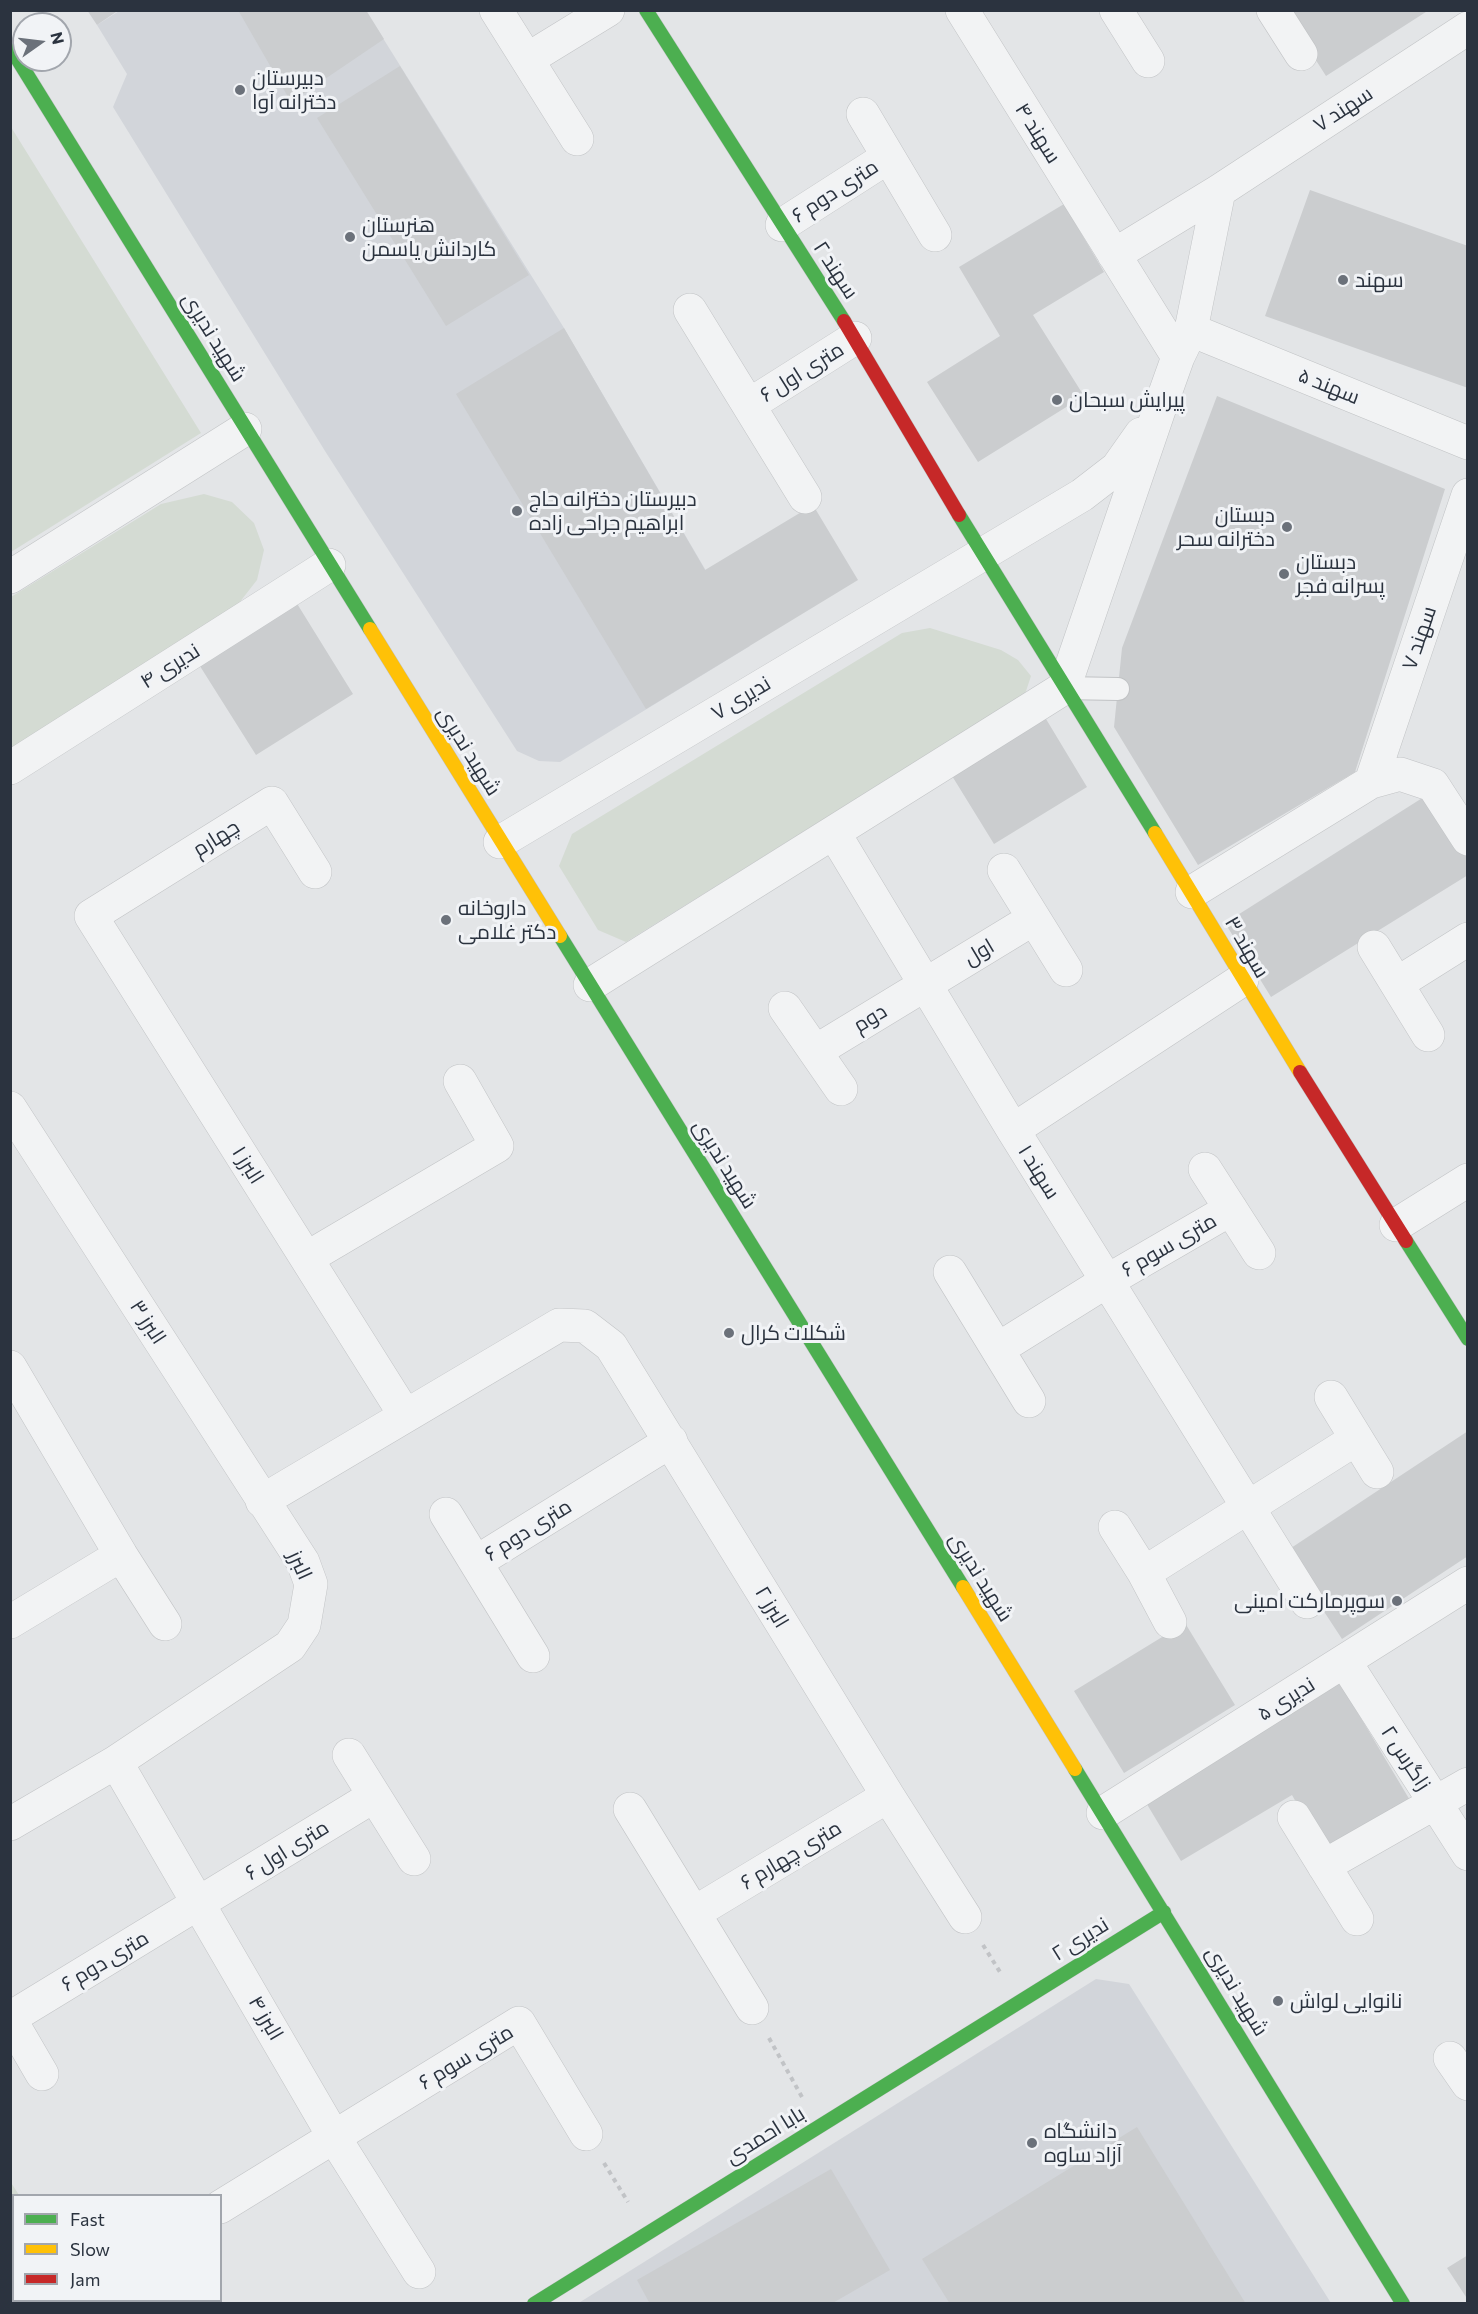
<!DOCTYPE html>
<html>
<head>
<meta charset="utf-8">
<style>
  body { margin:0 }
  #map { position:relative; width:1478px; height:2314px; overflow:hidden; background:#e3e5e7; font-family:Commissioner,sans-serif }
  canvas { display:block }
  .frame { position:absolute; inset:0; border:12px solid #2b333f; pointer-events:none }
  .legend { position:absolute; left:12px; top:2194px; width:210px; height:108px; box-sizing:border-box; background:#f1f3f6; border:2px solid #a2a6ad; margin:0; padding:8px 10px; list-style:none; font-size:18px; color:#2b333f }
  .legend li { display:flex; align-items:center; gap:12px; height:30px }
  .legend b { width:30px; border:2px solid #a2a6ad }
  .north { position:absolute; left:12px; top:12px; width:60px; height:60px; box-sizing:border-box; background:#f1f3f6; border:2px solid #a2a6ad; border-radius:50%; rotate:76deg; font-size:16px; font-weight:700; line-height:24px; text-align:center; color:#2b333f }
  .north::after { content:''; display:block; margin:auto; width:21px; height:27px; background:#6b717a; clip-path:polygon(50% 0,100% 100%,50% 72%,0 100%) }
</style>
</head>
<body>
<div id="map">
<canvas width="1478" height="2314"></canvas>
<div class="frame"></div>
<ul class="legend">
<li><b style="height:8px;background:#4caf50"></b>Fast</li>
<li><b style="height:8px;background:#ffc107"></b>Slow</li>
<li><b style="height:8px;background:#c62828"></b>Jam</li>
</ul>
<div class="north">N</div>
</div>
<script>
const ctx = document.querySelector('canvas').getContext('2d');
ctx.lineJoin = 'round';
function fillPath(path, color) { ctx.fillStyle = color; ctx.fill(path, 'evenodd'); }
const toPath = rows => new Path2D(rows.map(r => 'M' + r).join(''));
function stroke(path, color, width, dash) { ctx.strokeStyle = color; ctx.lineWidth = width; ctx.lineCap = dash ? 'butt' : 'round'; ctx.setLineDash(dash || []); ctx.stroke(path); }
function drawText(font, color, halo, rows, align = 'center') {
  ctx.font = font + ' Commissioner,Cairo,sans-serif'; ctx.lineWidth = 6; ctx.setLineDash([]); ctx.textBaseline = 'middle'; ctx.strokeStyle = halo; ctx.fillStyle = color; for (const [text, x, y, turn = 0] of rows) {
    ctx.save(); ctx.translate(x, y); ctx.rotate((+turn || 0) * Math.PI / 180); ctx.textAlign = isNaN(turn) ? turn : align; if (halo) ctx.strokeText(text, 0, 0); ctx.fillText(text, 0, 0); ctx.restore();
  }
}
fillPath(toPath([
  [119,11,366,11,564,328,750,646,560,762,539,761,517,751,325,451,113,107,127,74,97,25],
  [1096,1979,1129,1984,1331,2303,577,2304]
]), '#d2d5da');
fillPath(toPath([
  [11,127,201,433,11,552,10,552],
  [204,494,232,502,254,523,264,550,257,580,232,612,11,749,11,597,161,504],
  [930,628,1001,650,1018,660,1031,676,1025,694,626,942,598,930,559,866,572,834,902,633],
  [10,2181,19,2195,14,2196,14,2300,83,2300,85,2303,11,2303]
]), '#d4dbd3');
fillPath(toPath([
  [87,10,119,10,97,25],
  [238,10,366,10,384,39,291,102],
  [1284,10,1429,10,1326,76],
  [400,66,529,275,446,326,317,118],
  [1310,190,1468,246,1468,388,1265,316],
  [1064,204,1104,272,1033,315,1084,396,978,462,927,382,1000,336,959,267],
  [564,328,705,570,813,505,858,580,646,709,456,394],
  [1217,396,1445,489,1355,772,1198,865,1114,727,1122,648],
  [296,602,353,694,256,755,198,663],
  [1043,714,1087,787,994,844,949,771],
  [1427,795,1468,858,1468,875,1271,997,1225,923],
  [1468,1431,1468,1556,1342,1639,1285,1552],
  [1185,1623,1235,1705,1124,1773,1074,1691],
  [1340,1683,1411,1802,1325,1853,1292,1795,1181,1861,1145,1801],
  [1137,2127,1246,2304,950,2304,922,2259],
  [831,2169,890,2270,831,2304,650,2304,637,2280],
  [1468,2255,1468,2300,1447,2268]
]), '#cbcdcf');
const lane = toPath([
  [1064,688,1118,689]
]);
const street = toPath([
  [496,10,577,139],
  [962,10,1178,357],
  [1116,10,1148,61],
  [1273,10,1301,54],
  [528,59,608,10],
  [863,114,935,235],
  [782,225,888,157],
  [1114,255,1219,191,1468,28],
  [690,310,805,497],
  [1191,330,1468,443],
  [749,405,855,338],
  [10,577,245,429],
  [10,768,329,565],
  [1371,782,1468,495],
  [834,833,1013,1130,1307,1602],
  [500,842,1082,495,1117,468,1141,434],
  [1004,870,1066,970],
  [315,872,272,803,91,916,405,1415],
  [1192,892,1371,782,1400,774,1433,785,1468,839],
  [1374,947,1428,1035],
  [1398,983,1468,939],
  [590,985,1064,688,1158,413,1178,357,1191,330,1219,191],
  [785,1008,841,1089],
  [816,1051,1033,919],
  [10,1108,303,1562,311,1584,304,1625,290,1646,116,1762,10,1824],
  [1013,1130,1242,980],
  [1205,1169,1259,1253],
  [1396,1225,1468,1180],
  [307,1258,497,1146,460,1081],
  [950,1272,1029,1401],
  [998,1349,1107,1281,1231,1209],
  [10,1367,121,1555,165,1624],
  [1331,1397,1377,1472],
  [262,1501,559,1325,585,1326,611,1346,888,1796,965,1917],
  [446,1514,533,1656],
  [1115,1527,1144,1573,1170,1622],
  [478,1561,671,1441],
  [1144,1573,1356,1439],
  [10,1622,121,1555],
  [1345,1662,1468,1854],
  [349,1755,414,1859],
  [116,1762,334,2137,419,2272],
  [630,1809,752,2008],
  [1103,1813,1468,1583],
  [1294,1817,1357,1919],
  [1324,1866,1468,1784],
  [694,1913,888,1796],
  [10,2018,374,1796],
  [10,2019,42,2074],
  [1450,2058,1468,2084],
  [220,2207,519,2023,586,2134],
  [180,2300,181,2304]
]);
const fast = toPath([
  [646,10,844,321],
  [10,47,370,629],
  [959,515,1155,833],
  [560,936,963,1587],
  [1406,1241,1468,1339],
  [1075,1769,1403,2304],
  [534,2304,1164,1912]
]);
const slow = toPath([
  [370,629,560,936],
  [1155,833,1300,1072],
  [963,1587,1075,1769]
]);
const jam = toPath([
  [844,321,959,515],
  [1300,1072,1406,1241]
]);
stroke(lane, '#c1c3c5', 24);
stroke(street, '#c1c3c5', 34);
stroke(fast, '#c1c3c5', 15);
stroke(slow, '#c1c3c5', 15);
stroke(jam, '#c1c3c5', 15);
stroke(toPath([
  [983,1945,1000,1972],
  [769,2038,802,2097],
  [604,2163,628,2202]
]), '#c1c3c6', 4, [4.5, 4.5]);
stroke(lane, '#f2f3f4', 22);
stroke(street, '#f2f3f4', 33);
stroke(fast, '#4caf50', 14);
stroke(slow, '#ffc107', 14);
stroke(jam, '#c62828', 14);
for (const [x, y, r, color] of [
  [240,90,6,"#6b717a"],
  [350,237,6,"#6b717a"],
  [1343,280,6,"#6b717a"],
  [1057,400,6,"#6b717a"],
  [517,511,6,"#6b717a"],
  [1287,527,6,"#6b717a"],
  [1284,574,6,"#6b717a"],
  [446,920,6,"#6b717a"],
  [729,1333,6,"#6b717a"],
  [1397,1601,6,"#6b717a"],
  [1278,2001,6,"#6b717a"],
  [1032,2143,6,"#6b717a"]
]) { const dot = new Path2D(); dot.arc(x, y, r, 0, 2 * Math.PI); ctx.fillStyle = color; ctx.fill(dot); stroke(dot, '#f1f3f6', 2); }
drawText('21px', '#2b333f', '#f1f3f6', [
  ["دبیرستان",252,78],
  ["دخترانه آوا",252,102],
  ["هنرستان",362,225],
  ["کاردانش یاسمن",362,249],
  ["سهند",1355,280],
  ["پیرایش سبحان",1069,400],
  ["دبیرستان دخترانه حاج",529,499],
  ["ابراهیم جراحی زاده",529,523],
  ["دبستان",1275,515,"right"],
  ["دخترانه سحر",1275,539,"right"],
  ["دبستان",1296,562],
  ["پسرانه فجر",1296,586],
  ["داروخانه",458,908],
  ["دکتر غلامی",458,932],
  ["شکلات کرال",741,1333],
  ["سوپرمارکت امینی",1385,1601,"right"],
  ["نانوایی لواش",1290,2001],
  ["دانشگاه",1044,2131],
  ["آزاد ساوه",1044,2155]
], 'left');
drawText('21px', '#2b333f', '#f1f3f6', [
  ["سهند ۷",1343,109,-33],
  ["سهند ۴",1038,133,58],
  ["۶ متری دوم",835,191,-33],
  ["سهند ۲",836,270,57],
  ["شهید ندیری",214,337,58],
  ["۶ متری اول",802,372,-32],
  ["سهند ۵",1329,386,22],
  ["سهند ۷",1419,638,-71],
  ["ندیری ۴",170,666,-32],
  ["ندیری ۷",741,698,-31],
  ["شهید ندیری",469,751,58],
  ["چهارم",216,838,-32],
  ["سهند ۳",1247,947,60],
  ["اول",979,952,-31],
  ["دوم",870,1018,-31],
  ["شهید ندیری",725,1164,58],
  ["البرز ۱",248,1165,58],
  ["سهند ۱",1039,1172,58],
  ["۶ متری سوم",1169,1245,-30],
  ["البرز ۳",148,1322,57],
  ["۶ متری دوم",528,1530,-32],
  ["البرز",300,1565,65],
  ["شهید ندیری",981,1577,58],
  ["البرز ۲",772,1607,59],
  ["ندیری ۵",1286,1699,-32],
  ["زاگرس ۲",1406,1758,57],
  ["۶ متری اول",287,1850,-32],
  ["۶ متری چهارم",791,1855,-31],
  ["ندیری ۲",1080,1939,-32],
  ["۶ متری دوم",105,1961,-31],
  ["شهید ندیری",1237,1991,59],
  ["البرز ۴",266,2018,60],
  ["۶ متری سوم",466,2057,-31],
  ["بابا احمدی",765,2135,-32]
]);
</script>
</body>
</html>
